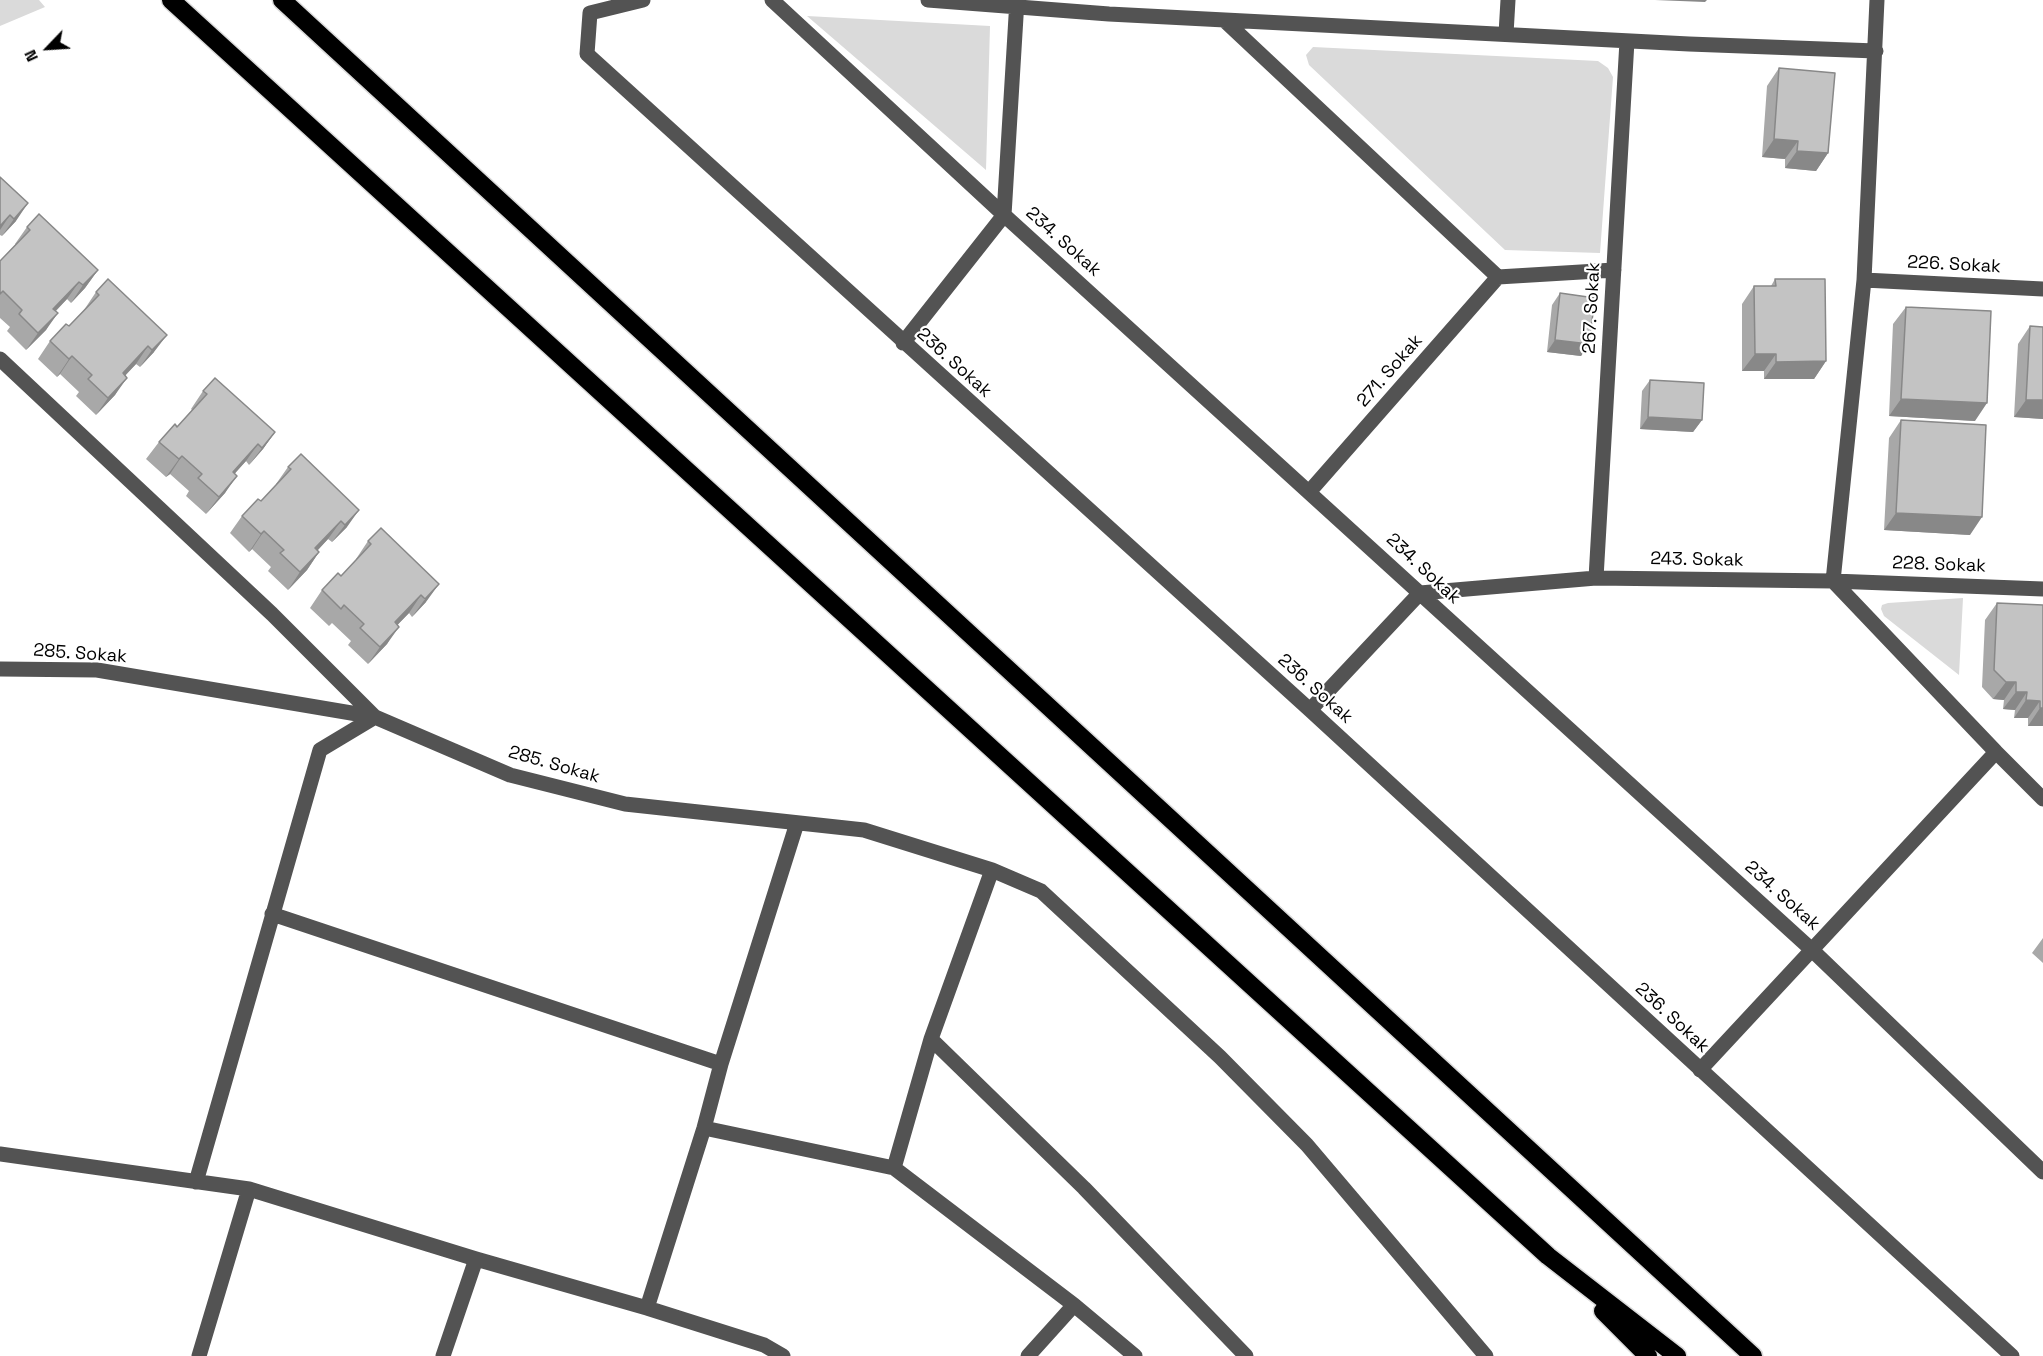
<!DOCTYPE html>
<html>
<head>
<meta charset="utf-8">
<style>
  body { margin:0 }
  #map { position:relative; width:2043px; height:1356px; overflow:hidden; background:#fff; font-family:"Space Grotesk",sans-serif }
  canvas { display:block }
  .north { position:absolute; left:18px; top:18px; width:60px; height:60px; -webkit-text-stroke:4px #fff; paint-order:stroke; rotate:245deg; font-size:16px; font-weight:700; line-height:24px; text-align:center; color:#000 }
  .north::after { content:''; display:block; margin:auto; width:21px; height:27px; background:#000; clip-path:polygon(50% 0,100% 100%,50% 72%,0 100%) }
</style>
</head>
<body>
<div id="map">
<canvas width="2043" height="1356"></canvas>
<div class="north">N</div>
</div>
<script>
const ctx = document.querySelector('canvas').getContext('2d');
ctx.lineJoin = 'round';
function fillPath(path, color) { ctx.fillStyle = color; ctx.fill(path, 'evenodd'); }
const toPath = rows => new Path2D(rows.map(r => 'M' + r).join(''));
function stroke(path, color, width, dash) { ctx.strokeStyle = color; ctx.lineWidth = width; ctx.lineCap = dash ? 'butt' : 'round'; ctx.setLineDash(dash || []); ctx.stroke(path); }
function drawText(font, color, halo, rows, align = 'center') {
  ctx.font = font + ' "Space Grotesk",sans-serif'; ctx.lineWidth = 4.5; ctx.setLineDash([]); ctx.textBaseline = 'middle'; ctx.strokeStyle = halo; ctx.fillStyle = color; for (const [text, x, y, turn = 0] of rows) {
    ctx.save(); ctx.translate(x, y); ctx.rotate((+turn || 0) * Math.PI / 180); ctx.textAlign = isNaN(turn) ? turn : align; if (halo) ctx.strokeText(text, 0, 0); ctx.fillText(text, 0, 0); ctx.restore();
  }
}
fillPath(toPath([
  [0,0,39,0,45,7,0,26],
  [807,16,990,26,986,170],
  [1313,47,1598,61,1608,68,1613,77,1600,253,1505,250,1309,65,1306,55],
  [1963,598,1959,675,1884,616,1881,609,1882,605,1888,603]
]), '#dadada');
const highway = toPath([
  [171,0,1548,1256,1677,1356],
  [282,0,1753,1356],
  [1603,1311,1648,1356]
]);
stroke(highway, '#dbdbdb', 21);
stroke(toPath([
  [643,0,590,13,587,54,1310,710,2012,1356],
  [772,0,1004,215,1812,950,2043,1172],
  [928,0,1109,14,1689,44,1876,51],
  [1224,20,1498,277,1614,270],
  [1506,34,1508,0],
  [1864,280,2043,289],
  [903,343,1004,215,1017,0],
  [0,359,272,614,375,717,320,750,196,1182],
  [1310,491,1498,277],
  [1596,578,1627,41],
  [1833,581,1864,280,1877,0],
  [1833,581,1996,752,2043,799],
  [0,669,97,670,375,717,510,775,625,804,864,830,992,870,1041,891,1220,1057,1307,1145,1486,1356],
  [1310,710,1420,593,1596,578,1833,581,2043,589],
  [272,914,721,1064],
  [931,1039,1084,1188,1246,1356],
  [1700,1070,1996,752],
  [704,1128,894,1168,1074,1305,1135,1356],
  [0,1154,249,1189,476,1259,647,1308,764,1345,783,1356],
  [894,1168,931,1039,992,870],
  [647,1308,704,1128,721,1064,797,823],
  [199,1356,249,1189],
  [443,1356,476,1259],
  [1028,1356,1074,1305]
]), '#535353', 15);
stroke(highway, '#000', 18);
fillPath(toPath([
  [1779,68,1828,153,1816,171,1785,168,1785,159,1762,157,1767,86],
  [0,177,16,221,2,236,0,235],
  [27,227,98,270,85,288,71,303,67,299,56,311,46,330,26,350,7,331,10,327,0,318,0,261,15,245,15,244],
  [108,279,154,352,140,367,136,364,125,376,115,395,96,415,76,396,79,392,60,374,57,377,38,359,50,341,69,326,84,310,96,292],
  [1775,279,1826,361,1814,379,1764,379,1764,371,1742,371,1742,304,1754,286,1771,286],
  [1560,293,1589,344,1581,356,1547,352,1552,305],
  [1906,307,1975,421,1889,416,1893,324],
  [2030,326,2043,419,2014,417,2018,344],
  [1650,380,1702,420,1693,432,1640,429,1642,391],
  [203,391,275,432,263,449,249,465,246,461,235,473,225,493,206,514,186,496,189,491,170,474,166,477,146,459,159,442,177,427,192,410,191,409],
  [1901,420,1970,535,1884,530,1889,438],
  [301,454,347,527,332,542,328,539,317,551,319,552,307,570,288,590,268,571,271,567,252,549,249,552,230,533,242,516,261,501,277,485,276,484,288,467],
  [381,528,426,602,412,617,409,613,397,625,387,644,368,664,348,645,351,641,332,623,329,626,310,608,322,590,341,576,357,559,356,559,368,541],
  [1997,603,2043,605,2043,726,2028,726,2028,718,2014,718,2015,710,2003,709,2004,700,1993,699,1982,687,1985,620],
  [2043,938,2043,963,2032,953]
]), '#a8a8a8');
fillPath(toPath([
  [1655,0,1707,0,1705,2],
  [1774,139,1798,141,1785,159,1762,157],
  [1797,151,1828,153,1816,171,1785,168],
  [28,203,16,221,2,236,14,219],
  [10,215,0,230,0,226],
  [98,270,85,288,71,303,83,285],
  [79,282,67,299,41,326,53,309],
  [58,313,46,330,26,350,38,333],
  [167,335,154,352,140,367,152,350],
  [1555,340,1589,344,1581,356,1547,352],
  [148,346,136,364,110,391,123,373],
  [1755,354,1776,354,1764,371,1742,371],
  [72,356,60,374,57,377,69,359],
  [1826,361,1814,379,1764,379,1776,362],
  [127,378,115,395,96,415,108,398],
  [1901,399,1987,403,1975,421,1889,416],
  [2026,400,2043,400,2043,419,2014,417],
  [1648,417,1702,420,1693,432,1640,429],
  [275,432,263,449,249,465,262,448],
  [258,444,246,461,221,489,233,472],
  [182,456,170,474,166,477,179,459],
  [237,476,225,493,206,514,219,497],
  [359,510,347,527,332,542,345,525],
  [1896,513,1982,517,1970,535,1884,530],
  [341,521,328,539,303,566,315,548],
  [264,531,252,549,249,552,261,534],
  [319,552,307,570,288,590,300,572],
  [439,584,426,602,412,617,425,599],
  [421,595,409,613,383,640,395,622],
  [399,627,387,644,368,664,380,647],
  [2006,682,2016,682,2004,700,1993,699],
  [2016,692,2027,692,2015,710,2003,709],
  [2026,700,2040,701,2028,718,2014,718],
  [2040,708,2043,708,2043,726,2028,726]
]), '#888');
const building = toPath([
  [1779,68,1835,73,1828,153,1797,151,1798,141,1774,139,1779,68],
  [0,177,28,203,14,219,10,215,0,226,0,177],
  [39,214,98,270,83,285,79,282,53,309,58,313,38,333,19,314,22,310,3,291,0,294,0,261,30,230,27,227,39,214],
  [108,279,167,335,152,350,148,346,123,373,127,378,108,398,88,379,92,375,72,356,69,359,50,341,66,324,69,326,99,295,96,292,108,279],
  [1775,279,1825,279,1826,361,1776,362,1776,354,1755,354,1754,286,1776,286,1775,279],
  [1560,293,1595,298,1589,344,1555,340,1560,293],
  [1906,307,1991,311,1987,403,1901,399,1906,307],
  [2030,326,2043,327,2043,400,2026,400,2030,326],
  [215,378,275,432,262,448,258,444,233,472,237,476,219,497,198,478,202,474,182,456,179,459,159,442,175,424,177,427,207,394,203,391,215,378],
  [1650,380,1704,383,1702,420,1648,417,1650,380],
  [1901,420,1986,425,1982,517,1896,513,1901,420],
  [301,454,359,510,345,525,341,521,315,548,319,552,300,572,280,553,284,550,264,531,261,534,242,516,258,499,261,501,291,469,288,467,301,454],
  [381,528,439,584,425,599,421,595,395,622,399,627,380,647,360,628,364,624,344,605,341,609,322,590,338,573,341,576,371,544,368,541,381,528],
  [1997,603,2043,605,2043,708,2040,708,2040,701,2026,700,2027,692,2016,692,2016,682,2006,682,1994,670,1997,603]
]);
fillPath(building, '#c3c3c3');
stroke(building, '#888', 1.5);
drawText('18px', '#000', '#fff', [
  ["234. Sokak",1063,242,42],
  ["226. Sokak",1954,265,3],
  ["267. Sokak",1592,308,-87],
  ["236. Sokak",954,363,42],
  ["271. Sokak",1390,371,-49],
  ["243. Sokak",1697,560,1],
  ["228. Sokak",1939,565,2],
  ["234. Sokak",1423,569,43],
  ["285. Sokak",80,654,4],
  ["236. Sokak",1315,689,42],
  ["285. Sokak",554,765,16],
  ["234. Sokak",1782,896,42],
  ["236. Sokak",1672,1018,43]
]);
</script>
</body>
</html>
